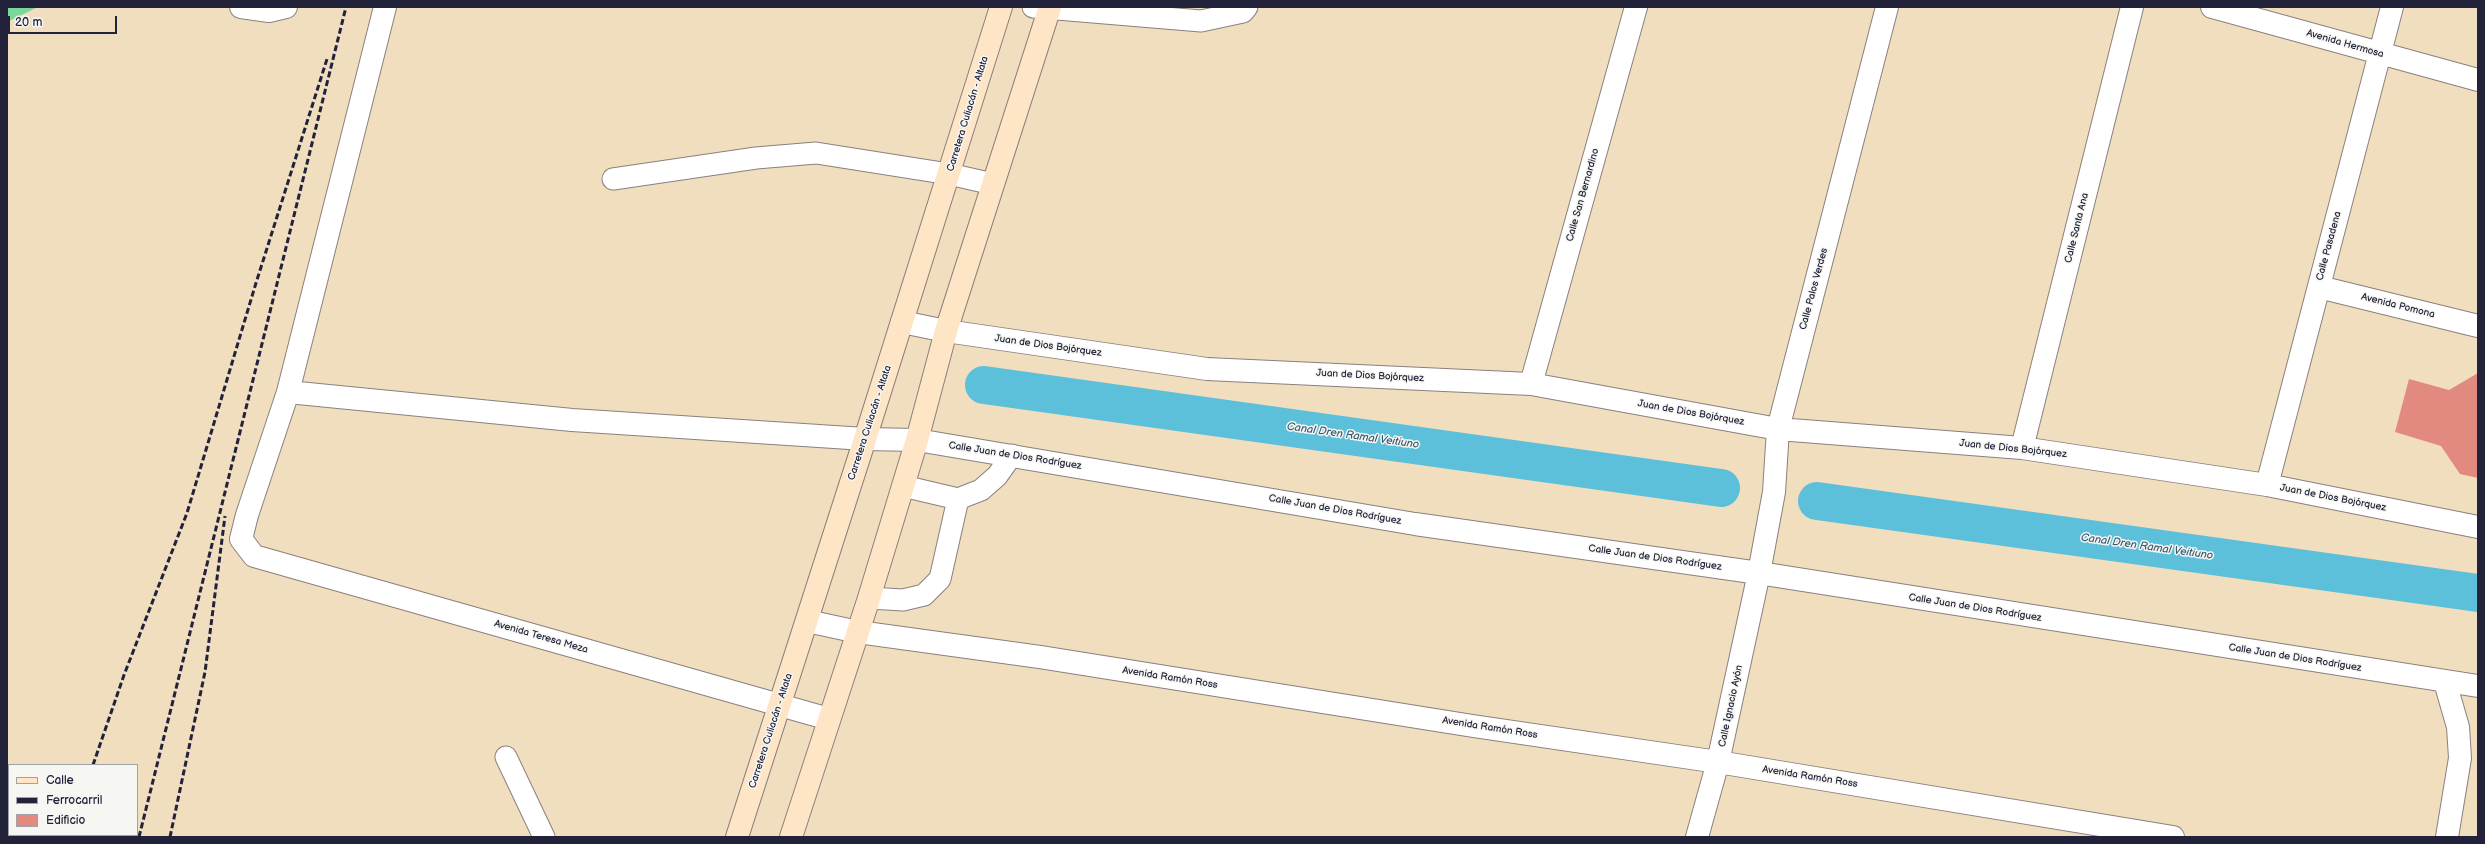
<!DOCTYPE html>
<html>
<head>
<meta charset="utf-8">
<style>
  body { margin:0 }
  #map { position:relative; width:2485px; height:844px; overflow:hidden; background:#f1debf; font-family:"Balsamiq Sans",sans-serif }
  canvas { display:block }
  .frame { position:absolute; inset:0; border:8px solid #22223b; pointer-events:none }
  .legend { position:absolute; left:8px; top:764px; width:130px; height:72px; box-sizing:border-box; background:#f6f6f2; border:1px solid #a1a1a9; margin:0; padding:5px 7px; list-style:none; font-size:12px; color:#22223b }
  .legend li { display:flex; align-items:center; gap:8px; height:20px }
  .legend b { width:20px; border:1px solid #a1a1a9 }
  .scale { position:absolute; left:8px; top:16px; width:109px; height:18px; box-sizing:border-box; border:2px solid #22223b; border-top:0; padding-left:5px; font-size:12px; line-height:14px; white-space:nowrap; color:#22223b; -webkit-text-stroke:3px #f6f6f2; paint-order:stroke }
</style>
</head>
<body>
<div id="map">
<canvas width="2485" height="844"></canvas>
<div class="frame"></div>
<ul class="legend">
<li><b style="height:5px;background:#fde5c5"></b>Calle</li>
<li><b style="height:5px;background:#22223b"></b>Ferrocarril</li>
<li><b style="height:11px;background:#e28a7f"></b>Edificio</li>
</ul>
<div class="scale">20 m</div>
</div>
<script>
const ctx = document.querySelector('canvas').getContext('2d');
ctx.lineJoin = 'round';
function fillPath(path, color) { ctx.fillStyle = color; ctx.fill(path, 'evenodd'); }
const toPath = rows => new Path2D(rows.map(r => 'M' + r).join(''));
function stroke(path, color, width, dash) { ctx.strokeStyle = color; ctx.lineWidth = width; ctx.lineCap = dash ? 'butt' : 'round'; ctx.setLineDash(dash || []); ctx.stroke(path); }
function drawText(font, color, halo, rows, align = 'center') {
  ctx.font = font + ' "Balsamiq Sans",sans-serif'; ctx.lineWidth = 3; ctx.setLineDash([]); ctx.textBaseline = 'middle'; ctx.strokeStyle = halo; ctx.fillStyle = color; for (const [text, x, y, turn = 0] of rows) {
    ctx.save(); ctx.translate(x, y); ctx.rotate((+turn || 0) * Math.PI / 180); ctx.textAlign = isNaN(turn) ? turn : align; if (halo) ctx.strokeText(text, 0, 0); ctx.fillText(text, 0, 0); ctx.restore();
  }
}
fillPath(toPath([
  [7,7,38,7,7,22]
]), '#7bd69c');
stroke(toPath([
  [984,385,1721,488],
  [1817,501,2478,593]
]), '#5dc0db', 38);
fillPath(toPath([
  [2478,373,2478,478,2460,474,2441,446,2395,432,2409,379,2449,390]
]), '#e28a7f');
const service = toPath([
  [1033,7,1201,21,1243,12,1247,7],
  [613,179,756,158,816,153,949,174,993,184],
  [958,499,981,490,997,476,1012,455],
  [869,598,903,600,924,595,940,579,958,499,903,486],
  [506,757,544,837]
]);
const minor = toPath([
  [241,7,269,11,286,7],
  [385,7,288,392,247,515,241,539,254,556,829,719],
  [2212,7,2478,80],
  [2319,287,2478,326],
  [902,322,946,331,1207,369,1531,384,1778,429,2022,448,2267,485,2478,527],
  [1531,384,1636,7],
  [288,392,572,420,865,439,917,440,1415,524,1759,573,2478,686],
  [2022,448,2132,7],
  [2267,485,2392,7],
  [807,621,858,632,1040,657,1473,726,1718,762,2173,837],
  [2445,682,2458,727,2460,758,2447,837],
  [1697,837,1718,762,1759,573,1774,492,1778,429,1887,7]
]);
const secondary = toPath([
  [737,837,865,439,1001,7],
  [791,837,869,598,917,440,946,331,1050,7]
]);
stroke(service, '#8a807d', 23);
stroke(minor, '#8a807d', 24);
stroke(secondary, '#8a807d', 24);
stroke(service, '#fff', 21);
stroke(minor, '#fff', 22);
stroke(secondary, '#fde5c5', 22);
stroke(toPath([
  [93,765,124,675,187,513,256,283,327,59],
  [70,837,70,835],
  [139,837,346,7],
  [170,837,205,672,225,516]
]), '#22223b', 3, [6, 3]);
drawText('10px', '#22223b', '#f6f6f2', [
  ["Avenida Hermosa",2345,44,16],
  ["Carretera Culiacán - Altata",968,114,-73],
  ["Calle San Bernardino",1583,195,-74],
  ["Calle Santa Ana",2077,228,-76],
  ["Calle Pasadena",2329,246,-75],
  ["Calle Palos Verdes",1814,289,-75],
  ["Avenida Pomona",2398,306,14],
  ["Juan de Dios Bojórquez",1048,346,8],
  ["Juan de Dios Bojórquez",1370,376,3],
  ["Juan de Dios Bojórquez",1691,413,10],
  ["Carretera Culiacán - Altata",870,423,-72],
  ["Juan de Dios Bojórquez",2013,449,6],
  ["Calle Juan de Dios Rodríguez",1015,456,9],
  ["Juan de Dios Bojórquez",2333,498,11],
  ["Calle Juan de Dios Rodríguez",1335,510,10],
  ["Calle Juan de Dios Rodríguez",1655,558,8],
  ["Calle Juan de Dios Rodríguez",1975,608,9],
  ["Avenida Teresa Meza",541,637,16],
  ["Calle Juan de Dios Rodríguez",2295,658,9],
  ["Avenida Ramón Ross",1170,678,9],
  ["Calle Ignacio Ayón",1731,706,-78],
  ["Avenida Ramón Ross",1490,728,9],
  ["Carretera Culiacán - Altata",771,731,-72],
  ["Avenida Ramón Ross",1810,777,9]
]);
drawText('italic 11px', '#375973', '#f6f6f2', [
  ["Canal Dren Ramal Veitiuno",1353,436,8],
  ["Canal Dren Ramal Veitiuno",2147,547,8]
]);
</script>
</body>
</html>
